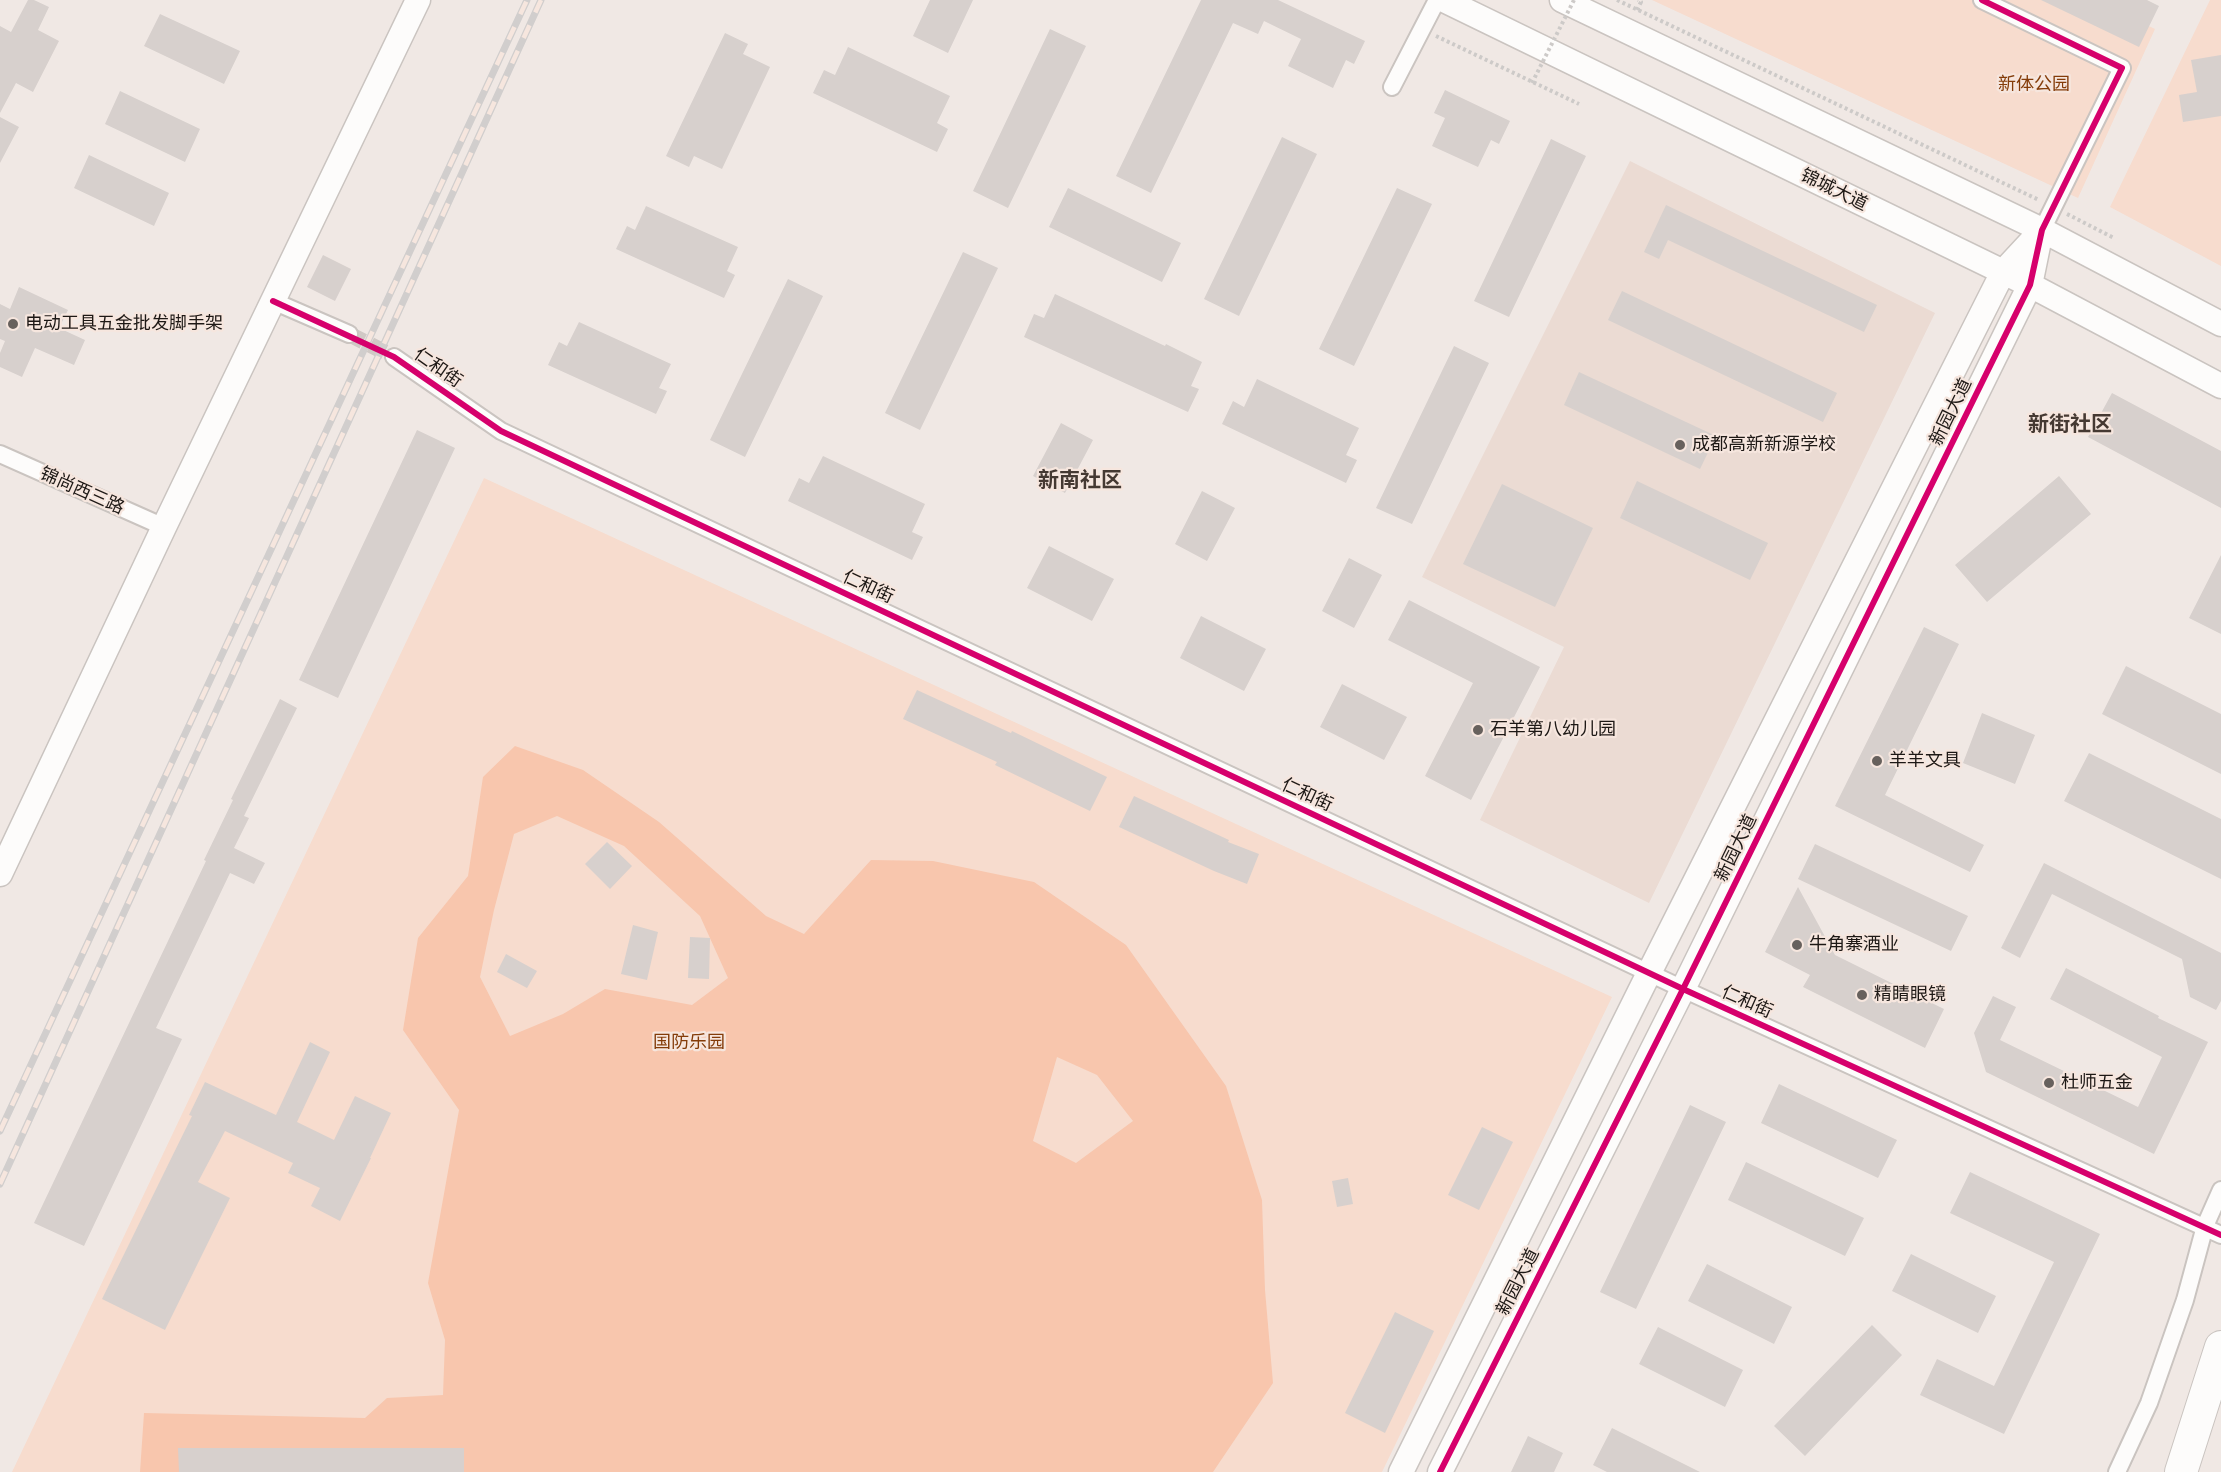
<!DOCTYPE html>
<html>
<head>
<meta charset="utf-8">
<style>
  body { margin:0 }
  canvas { display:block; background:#f0e8e4 }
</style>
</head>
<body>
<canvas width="2221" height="1472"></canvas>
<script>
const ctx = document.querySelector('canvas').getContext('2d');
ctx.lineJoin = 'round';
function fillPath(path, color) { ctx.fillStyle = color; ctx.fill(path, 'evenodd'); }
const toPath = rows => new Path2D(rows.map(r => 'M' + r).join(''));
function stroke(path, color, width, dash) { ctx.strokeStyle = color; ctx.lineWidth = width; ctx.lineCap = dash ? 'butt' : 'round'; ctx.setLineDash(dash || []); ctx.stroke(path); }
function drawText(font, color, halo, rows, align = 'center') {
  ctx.font = font + ' Montserrat,"Noto Sans SC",sans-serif'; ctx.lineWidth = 4.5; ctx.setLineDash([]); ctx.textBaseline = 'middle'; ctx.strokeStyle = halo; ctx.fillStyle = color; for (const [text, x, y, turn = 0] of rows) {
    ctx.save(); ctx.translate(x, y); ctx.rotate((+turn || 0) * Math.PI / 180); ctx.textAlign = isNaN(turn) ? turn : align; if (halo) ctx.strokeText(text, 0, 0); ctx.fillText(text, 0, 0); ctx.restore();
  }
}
fillPath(toPath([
  [1630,161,1935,313,1649,903,1480,820,1564,647,1422,577]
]), '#ebdbd3');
fillPath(toPath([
  [1652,0,2095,0,2155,29,2078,198],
  [2210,0,2221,0,2221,266,2110,207],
  [484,478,1612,997,1382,1472,12,1472]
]), '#f7dcce');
fillPath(toPath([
  [515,746,583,770,659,822,766,916,804,934,871,860,933,861,1034,882,1126,945,1226,1086,1262,1200,1265,1290,1273,1383,1213,1472,140,1472,144,1413,365,1418,387,1398,443,1395,445,1340,428,1283,459,1110,403,1030,418,938,468,876,483,777],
  [557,816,624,846,700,916,728,978,692,1005,605,989,563,1014,510,1036,480,977,494,910,514,834],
  [1057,1057,1097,1075,1133,1121,1076,1163,1033,1141]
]), '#f8c6ad');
fillPath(toPath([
  [28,0,34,0,49,7,38,30,59,41,33,92,16,83,0,113,0,26,11,32],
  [930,0,973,0,948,53,913,36],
  [1201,0,1278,0,1365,41,1354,64,1346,60,1333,88,1288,66,1301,39,1264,21,1258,34,1233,23,1151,193,1116,176],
  [2041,0,2147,0,2159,6,2139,47],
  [160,14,240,51,224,84,144,46],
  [1050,29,1086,46,1008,208,973,191],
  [725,33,748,44,743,54,770,67,722,169,694,156,689,167,666,156],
  [848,47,950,96,937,123,948,129,937,152,813,93,824,70,835,75],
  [2221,55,2221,116,2183,122,2179,95,2197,92,2191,60],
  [1445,90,1510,121,1499,144,1491,140,1478,167,1432,146,1445,118,1434,113],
  [120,91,200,129,185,162,105,124],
  [0,117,19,127,0,163],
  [1282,137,1317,154,1239,316,1204,299],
  [1551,139,1586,156,1509,317,1474,301],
  [89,155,169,193,154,226,74,188],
  [1068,188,1181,243,1162,282,1049,227],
  [1397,188,1432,204,1354,366,1319,349],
  [1666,205,1877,305,1864,332,1668,240,1659,259,1644,252],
  [646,206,738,247,727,271,735,275,724,298,616,249,627,226,635,230],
  [963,252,998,268,920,430,885,413],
  [323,255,351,269,335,301,307,287],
  [788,279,823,296,745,457,710,440],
  [19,287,68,310,59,328,85,340,74,365,35,348,22,377,0,367,0,353,5,341,0,339,0,304,10,309],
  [1622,291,1837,393,1823,422,1608,320],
  [1055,294,1165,346,1166,344,1202,362,1191,386,1199,389,1188,412,1024,337,1034,314,1044,318],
  [579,322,671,364,659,388,667,391,656,414,548,365,559,342,567,346],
  [1454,346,1489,363,1412,524,1376,508],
  [1579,372,1716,436,1700,469,1564,405],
  [1257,379,1359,428,1346,455,1357,460,1346,483,1222,424,1233,401,1244,407],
  [2112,393,2221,451,2221,508,2088,437],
  [1061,423,1093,440,1065,493,1033,476],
  [417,430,455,448,338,698,299,680],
  [823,456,925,504,912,532,923,537,912,560,788,501,799,478,809,483],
  [2059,476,2091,514,1987,602,1955,565],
  [1637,481,1768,543,1750,580,1620,518],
  [1502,484,1593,528,1555,607,1463,564],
  [1202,491,1235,508,1207,561,1175,544],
  [1049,546,1114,579,1092,621,1027,588],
  [2221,555,2221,634,2189,618],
  [1349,558,1382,575,1354,628,1322,611],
  [1409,600,1540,667,1471,800,1425,776,1473,683,1388,640],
  [1201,616,1266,649,1244,691,1180,658],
  [1924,627,1959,644,1885,795,1984,845,1970,872,1835,806],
  [2126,666,2221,714,2221,774,2102,714],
  [1342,684,1407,717,1384,760,1320,727],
  [917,690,1011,733,1012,731,1107,777,1090,811,995,765,997,762,903,719],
  [280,699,297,708,244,816,249,818,234,848,265,863,254,884,230,873,156,1028,182,1039,84,1246,34,1223,206,861,204,860,233,800,231,799],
  [1982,713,2035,735,2015,784,1963,763],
  [2089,753,2221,819,2221,879,2064,801],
  [1134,796,1229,840,1228,842,1259,854,1247,884,1214,871,1119,827],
  [607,842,632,866,610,889,585,864],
  [1815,844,1968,916,1951,951,1798,879],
  [2044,863,2221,953,2221,1001,2216,1010,2190,997,2182,959,2052,894,2020,958,2001,948],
  [1798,887,1835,955,1944,1009,1925,1048,1803,987,1810,975,1765,952],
  [633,925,658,932,647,980,621,974],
  [690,937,710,938,709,979,688,978],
  [506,954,537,971,527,988,497,972],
  [2066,968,2159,1016,2158,1018,2208,1042,2154,1154,1986,1072,1974,1033,1993,996,2016,1007,2000,1040,2138,1107,2162,1057,2050,999],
  [310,1042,330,1052,297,1122,334,1140,355,1096,391,1113,370,1158,371,1158,340,1221,311,1206,320,1188,288,1173,293,1163,225,1131,198,1182,230,1198,165,1330,102,1299,192,1116,189,1115,205,1082,276,1115],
  [1779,1084,1897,1140,1878,1178,1761,1123],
  [1690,1105,1726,1122,1636,1309,1600,1292],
  [1482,1127,1513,1142,1479,1210,1448,1195],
  [1746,1162,1864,1218,1845,1256,1728,1200],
  [1970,1172,2100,1234,2004,1434,1920,1395,1937,1359,1994,1386,2054,1262,1950,1213],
  [1348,1178,1353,1204,1337,1207,1332,1181],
  [1911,1254,1996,1296,1978,1333,1892,1291],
  [1707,1264,1792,1307,1774,1344,1688,1301],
  [1395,1312,1434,1331,1385,1433,1345,1413],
  [1872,1325,1902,1355,1805,1456,1774,1426],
  [1658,1327,1743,1370,1725,1407,1639,1364],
  [1612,1428,1700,1472,1607,1472,1593,1465],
  [1528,1436,1563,1453,1554,1472,1511,1472],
  [178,1448,464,1448,464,1472,179,1472]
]), '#d7d0cd');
stroke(toPath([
  [349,334,394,357]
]), '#d0c9c5', 16, [16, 8]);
const street = toPath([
  [1982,0,2122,68,2042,230],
  [1392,87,1437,0],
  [273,301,349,334],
  [394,357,501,431,1683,989,2221,1235],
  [0,454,164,527],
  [2117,1472,2149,1403,2185,1300,2205,1226,2221,1190]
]);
const secondary = toPath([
  [1444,0,2030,285,2221,386],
  [1562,0,2042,230,2221,324],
  [0,874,164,527,418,0],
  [1401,1472,1649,973,2003,272,2042,230],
  [1440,1472,1683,989,2030,285,2041,231]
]);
const highway = toPath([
  [2181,1472,2221,1347]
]);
stroke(street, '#cac4c0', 20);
stroke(secondary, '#cac4c0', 27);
stroke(highway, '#cac4c0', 34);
stroke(toPath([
  [1617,0,2039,200],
  [1637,10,1641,2,1638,0],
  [1436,36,1579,104],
  [2067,214,2114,238]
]), '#cdcac8', 4, [3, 3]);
stroke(street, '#fdfcfb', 16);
stroke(secondary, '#fdfcfb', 24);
stroke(highway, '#fdfcfb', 32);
const rail = toPath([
  [0,1131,527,0],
  [0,1184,541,0]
]);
stroke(rail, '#d1cecd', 7);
stroke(rail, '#f6e6de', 4.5, [14]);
stroke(toPath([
  [1532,83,1574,0]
]), '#cdcac8', 4, [3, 3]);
stroke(toPath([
  [273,301,394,357,501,431,1683,989,2221,1235],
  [1440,1472,1683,989,2030,285,2042,230,2122,68,1982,0]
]), '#d6006c', 6);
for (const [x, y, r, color] of [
  [13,324,6,"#67615d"],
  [1680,445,6,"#67615d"],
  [1478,730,6,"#67615d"],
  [1877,761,6,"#67615d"],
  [1797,945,6,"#67615d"],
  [1862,995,6,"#67615d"],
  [2049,1083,6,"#67615d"]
]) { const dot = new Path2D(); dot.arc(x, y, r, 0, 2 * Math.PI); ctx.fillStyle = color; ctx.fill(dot); stroke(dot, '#f6e6de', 2); }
drawText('18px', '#843c09', '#f6e6de', [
  ["新体公园",2034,85],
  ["国防乐园",689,1043]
]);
drawText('18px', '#1d1815', '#f6e6de', [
  ["锦城大道",1834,190,26],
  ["仁和街",438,368,35],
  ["新园大道",1951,412,-64],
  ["锦尚西三路",82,491,24],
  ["仁和街",868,587,25],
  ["仁和街",1307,795,25],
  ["新园大道",1736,848,-64],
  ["仁和街",1747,1002,24],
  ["新园大道",1518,1282,-63]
]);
drawText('18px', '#1d1815', '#f6e6de', [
  ["电动工具五金批发脚手架",25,324],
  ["成都高新新源学校",1692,445],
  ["石羊第八幼儿园",1490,730],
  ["羊羊文具",1889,761],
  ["牛角寨酒业",1809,945],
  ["精睛眼镜",1874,995],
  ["杜师五金",2061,1083]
], 'left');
drawText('bold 21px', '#453932', '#f6e6de', [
  ["新街社区",2070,425],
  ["新南社区",1080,481]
]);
</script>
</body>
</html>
